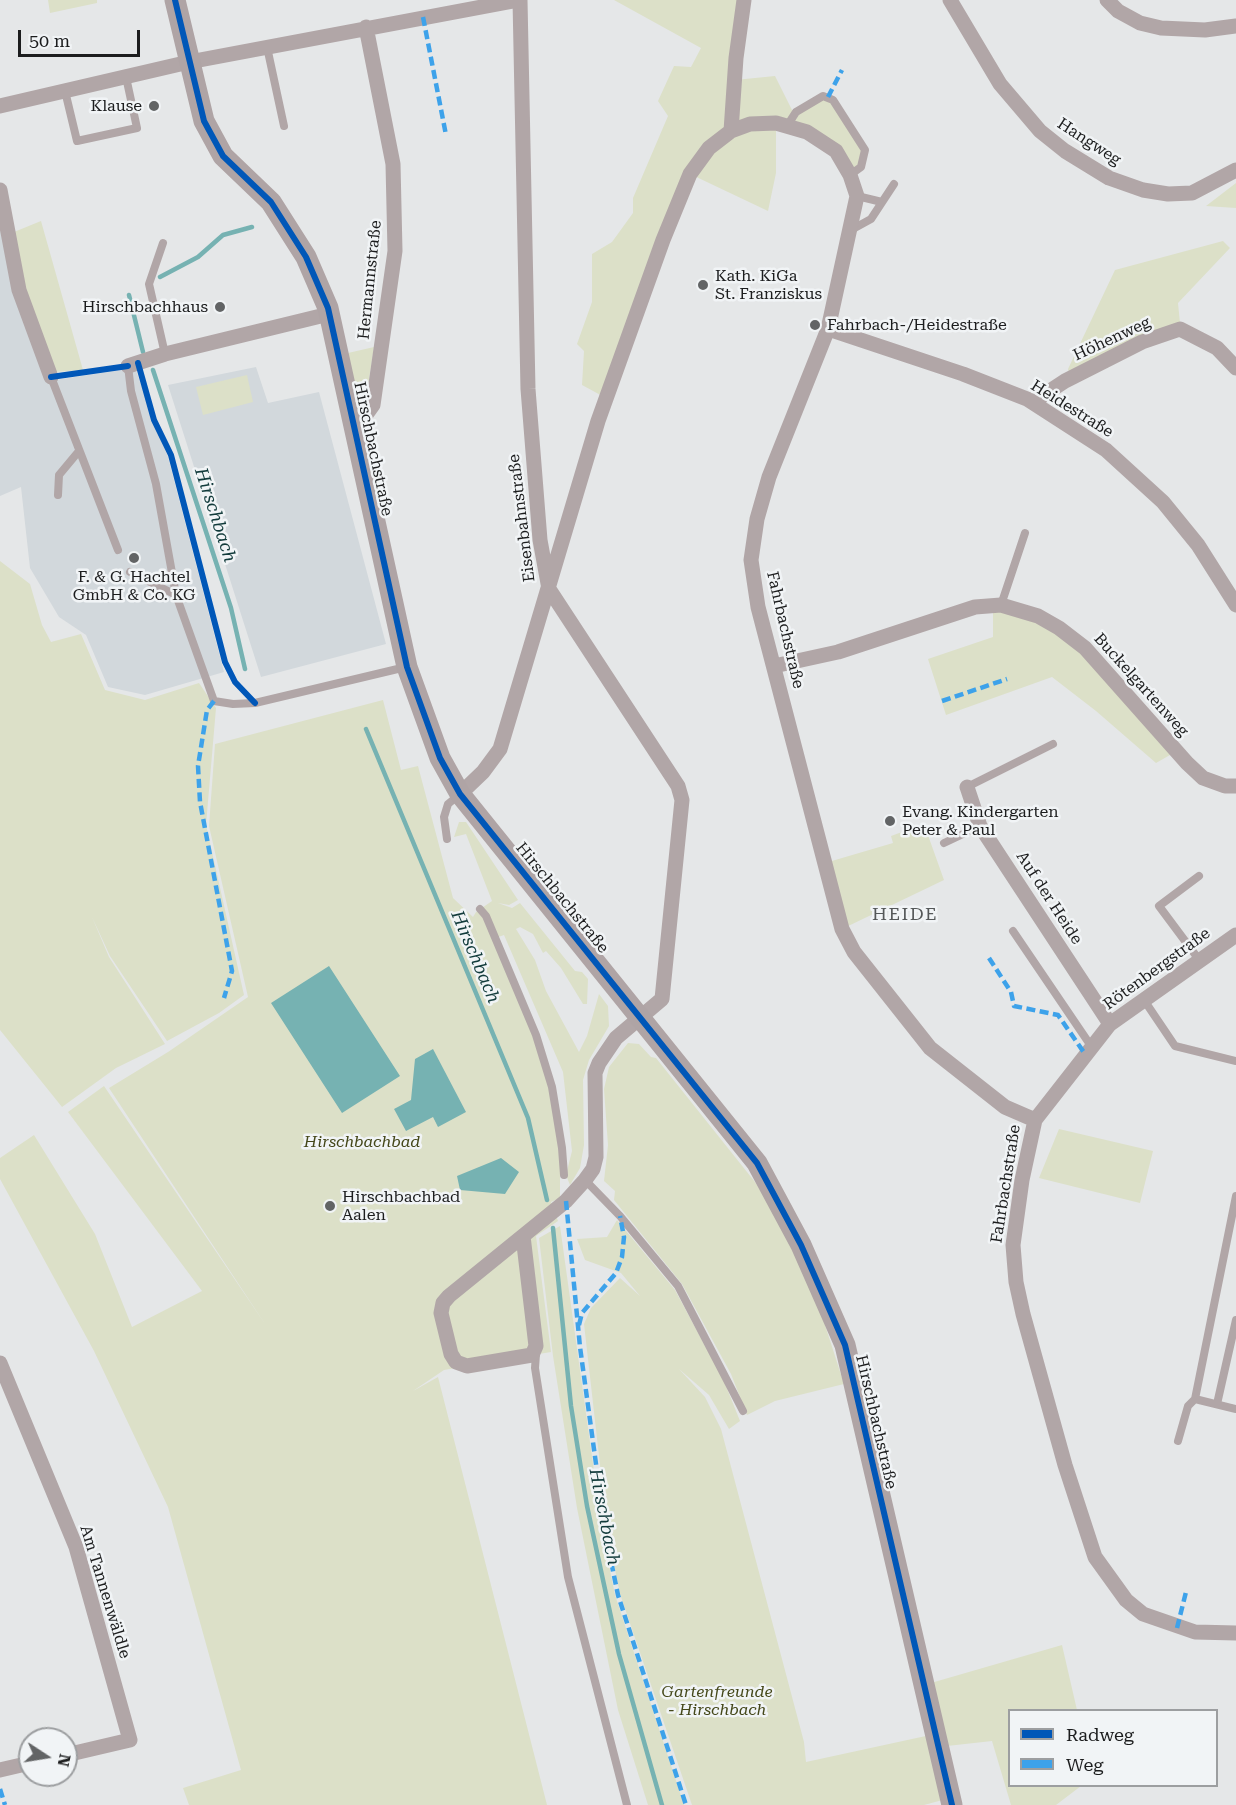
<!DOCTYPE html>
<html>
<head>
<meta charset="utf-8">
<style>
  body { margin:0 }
  #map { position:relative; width:1236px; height:1805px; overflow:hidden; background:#e5e7e8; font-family:"Roboto Serif",serif }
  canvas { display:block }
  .legend { position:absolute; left:1008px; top:1709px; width:210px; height:78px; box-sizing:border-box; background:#f1f4f6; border:2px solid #9c9ea0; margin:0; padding:8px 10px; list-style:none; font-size:18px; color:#1c1d1e }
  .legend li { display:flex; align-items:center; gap:12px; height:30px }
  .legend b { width:30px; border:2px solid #9c9ea0 }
  .north { position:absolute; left:18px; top:1727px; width:60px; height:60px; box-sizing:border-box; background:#f1f4f6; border:2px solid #9c9ea0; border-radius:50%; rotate:102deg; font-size:16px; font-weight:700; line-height:24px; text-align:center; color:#1c1d1e }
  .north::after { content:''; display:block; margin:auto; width:21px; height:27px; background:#626465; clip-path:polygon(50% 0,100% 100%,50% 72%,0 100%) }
  .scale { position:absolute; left:18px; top:30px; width:122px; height:27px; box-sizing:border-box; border:3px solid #1c1d1e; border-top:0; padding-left:8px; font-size:18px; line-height:21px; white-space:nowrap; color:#1c1d1e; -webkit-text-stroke:4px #f1f4f6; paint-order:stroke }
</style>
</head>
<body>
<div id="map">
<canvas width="1236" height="1805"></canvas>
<ul class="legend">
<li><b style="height:8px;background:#0057b8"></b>Radweg</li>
<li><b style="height:8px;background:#3da2ea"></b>Weg</li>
</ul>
<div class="north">N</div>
<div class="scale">50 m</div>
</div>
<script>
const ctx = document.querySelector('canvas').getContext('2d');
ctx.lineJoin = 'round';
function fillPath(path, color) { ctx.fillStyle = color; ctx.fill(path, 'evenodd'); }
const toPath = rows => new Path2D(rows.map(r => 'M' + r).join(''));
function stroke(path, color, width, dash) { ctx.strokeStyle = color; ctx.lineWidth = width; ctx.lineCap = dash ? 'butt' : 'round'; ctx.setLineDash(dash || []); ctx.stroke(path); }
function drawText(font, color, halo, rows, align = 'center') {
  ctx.font = font + ' "Roboto Serif",serif'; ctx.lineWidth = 5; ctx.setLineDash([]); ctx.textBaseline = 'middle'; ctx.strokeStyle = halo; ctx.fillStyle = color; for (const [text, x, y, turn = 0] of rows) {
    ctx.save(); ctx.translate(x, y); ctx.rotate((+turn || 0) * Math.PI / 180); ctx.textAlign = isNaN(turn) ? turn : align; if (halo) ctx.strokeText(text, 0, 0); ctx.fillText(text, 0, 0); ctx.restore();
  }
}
fillPath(toPath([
  [0,226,48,381,135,368,168,457,224,672,145,695,108,687,86,635,59,617,30,568,21,487,0,496],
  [256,367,268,403,319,392,386,644,261,677,168,385]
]), '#d2d8dc');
fillPath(toPath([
  [48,0,97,0,97,3,50,13],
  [614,0,744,0,735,80,775,76,793,112,786,123,776,124,776,173,768,211,690,174,606,398,582,385,584,351,577,344,592,302,592,254,612,242,633,213,633,198,668,116,658,101,674,66,691,67,701,48],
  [824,99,831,101,862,151,859,166,851,171,793,123,798,114],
  [1236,183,1236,208,1206,206],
  [41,221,83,370,54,372,25,298,14,232],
  [1223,241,1230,248,1178,303,1180,323,1069,373,1068,369,1115,270],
  [374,347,368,385,362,394,355,390,348,353],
  [247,375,253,402,203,415,196,387],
  [0,561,30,584,42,625,51,642,81,634,105,690,145,700,199,683,216,708,206,825,244,995,219,1013,167,1041,110,956,92,917,109,957,165,1044,116,1068,62,1107,0,1030],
  [993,606,1059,628,1177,751,1156,763,1096,711,1052,677,946,715,928,659,993,637],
  [383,700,401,770,418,766,453,898,473,917,476,912,492,901,466,834,454,837,459,822,466,822,518,900,509,905,498,903,512,908,520,903,575,971,582,972,588,979,587,1004,583,1004,561,968,546,951,543,953,533,934,520,927,516,929,535,960,546,991,579,1052,587,1036,599,994,608,1006,609,1026,589,1060,583,1080,584,1145,580,1168,570,1185,566,1175,572,1151,563,1072,504,935,493,939,533,1036,549,1087,560,1148,560,1198,551,1202,558,1221,536,1236,551,1352,444,1370,413,1391,438,1377,547,1805,189,1805,183,1788,241,1770,168,1507,94,1351,0,1179,0,1158,34,1135,95,1234,132,1327,202,1291,68,1112,104,1086,265,1324,109,1088,168,1052,248,997,209,826,215,744],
  [924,824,944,880,842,929,825,863,893,843,891,836],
  [628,1043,639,1044,651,1057,656,1058,755,1182,774,1212,816,1297,844,1384,775,1401,747,1415,731,1374,682,1284,614,1200,615,1191,604,1181,608,1145,604,1089,609,1067],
  [1059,1129,1153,1151,1140,1203,1039,1178],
  [617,1220,675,1290,724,1381,740,1421,729,1429,709,1395,679,1369,705,1397,721,1429,804,1742,806,1762,935,1734,924,1685,1062,1645,1077,1710,1010,1710,1010,1786,1081,1786,1056,1805,1011,1805,992,1741,938,1747,950,1798,924,1805,692,1805,620,1594,608,1535,584,1324,591,1308,620,1278,640,1296,621,1273,585,1260,577,1239,607,1237],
  [560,1226,603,1536,615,1595,684,1805,648,1805,618,1710,577,1508,553,1356,539,1238]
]), '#dce0c8');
fillPath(toPath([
  [329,966,400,1076,342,1113,271,1003],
  [433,1049,466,1112,438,1127,433,1117,406,1131,394,1109,411,1100,415,1059],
  [501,1158,519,1172,505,1194,460,1190,457,1176]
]), '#76b2b2');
stroke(toPath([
  [160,277,198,257,223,235,252,227],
  [129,295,143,352],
  [153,370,231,608,245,669],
  [366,729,528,1118,547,1200],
  [553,1228,571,1406,587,1506,619,1654,662,1805]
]), '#76b2b2', 4.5);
stroke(toPath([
  [267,47,284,126],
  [65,91,77,141,137,128,126,77],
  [787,126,796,112,823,96,833,100,865,150,861,167,850,175],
  [857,196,882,202],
  [851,230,871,219,894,184],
  [163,243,149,284,165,354],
  [128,366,131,391,156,484,176,595,214,701,233,704,255,703,406,667],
  [51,377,118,550],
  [58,495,59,475,79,451],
  [130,572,176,595],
  [1001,605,1025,533],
  [967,787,1053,744],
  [447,839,444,817,448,804,459,795],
  [944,843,980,826],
  [1199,876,1159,906,1200,961],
  [480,909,486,916,536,1035,552,1087,562,1148,564,1175],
  [1013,931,1091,1046],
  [1144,1000,1175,1046,1236,1061],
  [585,1180,620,1216,678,1286,743,1411],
  [536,1354,535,1368,568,1577,627,1805],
  [1195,1399,1236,1409],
  [1217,1404,1236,1320],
  [1178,1441,1188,1406,1195,1399,1236,1196]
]), '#b1a6a7', 8);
stroke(toPath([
  [520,0,528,389,540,540,549,589,678,786,682,800,662,999,616,1038,599,1063,595,1073,596,1157,593,1169,585,1180,566,1201,449,1296,443,1303,441,1313,451,1354,456,1362,467,1366,532,1355,536,1346,523,1236],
  [950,0,1000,84,1040,131,1065,151,1109,178,1143,190,1168,194,1192,193,1236,170],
  [1107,0,1118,11,1140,23,1161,28,1205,30,1236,26],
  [0,106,189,62,519,0],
  [731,131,736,58,744,0],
  [0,190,19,290,51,377],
  [828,329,963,374,1027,399,1106,450,1163,502,1198,545,1236,605],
  [128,366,165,354,329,314],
  [1033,402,1065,381,1142,342,1180,329,1217,348,1236,368],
  [355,424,363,419,373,405,395,251,393,164,366,27],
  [774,666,838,652,975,607,1001,605,1038,616,1059,628,1085,648,1187,763,1203,778,1225,786,1236,786],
  [967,787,980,826,1110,1024],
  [460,794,483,772,500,749,598,421,663,240,690,174,709,148,731,131,750,124,776,123,807,132,836,151,850,175,857,196,828,329,769,477,757,519,751,560,758,607,842,929,854,952,930,1048,1005,1107,1035,1120],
  [1236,935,1110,1024,1035,1120,1022,1180,1013,1245,1016,1282,1023,1314,1065,1465,1095,1557,1126,1600,1143,1614,1195,1632,1236,1633],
  [0,1363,76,1547,130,1740,66,1755],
  [0,1770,30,1763]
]), '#b1a6a7', 15);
stroke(toPath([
  [175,0,204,121,223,156,271,202,306,257,328,308,407,667,440,758,460,794,757,1163,801,1245,845,1345,952,1805]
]), '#afa4a5', 21);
stroke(toPath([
  [423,17,446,135],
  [828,97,842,70],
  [214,701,207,710,198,766,200,802,232,971,224,998],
  [942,701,1007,679],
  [989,958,1011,992,1014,1006,1058,1015,1085,1054],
  [566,1201,580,1347,606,1537,618,1595,686,1805],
  [579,1325,582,1313,616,1273,622,1257,624,1237,620,1216],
  [1177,1628,1186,1592],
  [0,1789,5,1805]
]), '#3da2ea', 4.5, [9, 4.5]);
stroke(toPath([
  [175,0,204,121,223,156,271,202,306,257,328,308,407,667,440,758,460,794,757,1163,801,1245,845,1345,952,1805],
  [138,363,154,420,171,455,225,662,235,682,255,703],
  [51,377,128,366]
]), '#0057b8', 6);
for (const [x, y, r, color] of [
  [154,106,6,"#626465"],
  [703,285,6,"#626465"],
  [220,307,6,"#626465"],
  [815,325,6,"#626465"],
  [134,558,6,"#626465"],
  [890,821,6,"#626465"],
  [330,1206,6,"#626465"]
]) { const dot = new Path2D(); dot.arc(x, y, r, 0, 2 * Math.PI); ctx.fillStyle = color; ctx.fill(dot); stroke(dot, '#f1f4f6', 2); }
drawText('16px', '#1c1d1e', '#f1f4f6', [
  ["Klause",142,106,"right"],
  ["Kath. KiGa",715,276],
  ["St. Franziskus",715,294],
  ["Hirschbachhaus",208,307,"right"],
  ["Fahrbach-/Heidestraße",827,325],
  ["F. & G. Hachtel",134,577,"center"],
  ["GmbH & Co. KG",134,595,"center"],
  ["Evang. Kindergarten",902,812],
  ["Peter & Paul",902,830],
  ["Hirschbachbad",342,1197],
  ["Aalen",342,1215]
], 'left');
drawText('16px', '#1c1d1e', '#f1f4f6', [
  ["Hangweg",1089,142,33],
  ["Hermannstraße",370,280,-84],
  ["Höhenweg",1112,339,-25],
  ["Heidestraße",1072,409,32],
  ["Hirschbachstraße",373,449,78],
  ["Eisenbahnstraße",522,518,-97],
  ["Fahrbachstraße",785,630,77],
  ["Buckelgartenweg",1141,685,48],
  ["Hirschbachstraße",562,898,51],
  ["Auf der Heide",1049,898,57],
  ["Rötenbergstraße",1157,969,-36],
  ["Fahrbachstraße",1006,1184,-81],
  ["Hirschbachstraße",876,1422,77],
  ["Am Tannenwäldle",105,1592,73]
]);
drawText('italic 16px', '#45481a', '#f1f4f6', [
  ["Hirschbachbad",362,1142],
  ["Gartenfreunde",717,1692],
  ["- Hirschbach",717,1710]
]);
drawText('italic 18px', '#123b3b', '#f1f4f6', [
  ["Hirschbach",215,515,72],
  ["Hirschbach",475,957,67],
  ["Hirschbach",604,1517,79]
]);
ctx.letterSpacing = '1.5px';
drawText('18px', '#555859', '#f1f4f6', [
  ["HEIDE",905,915]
]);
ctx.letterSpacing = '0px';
</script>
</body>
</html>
